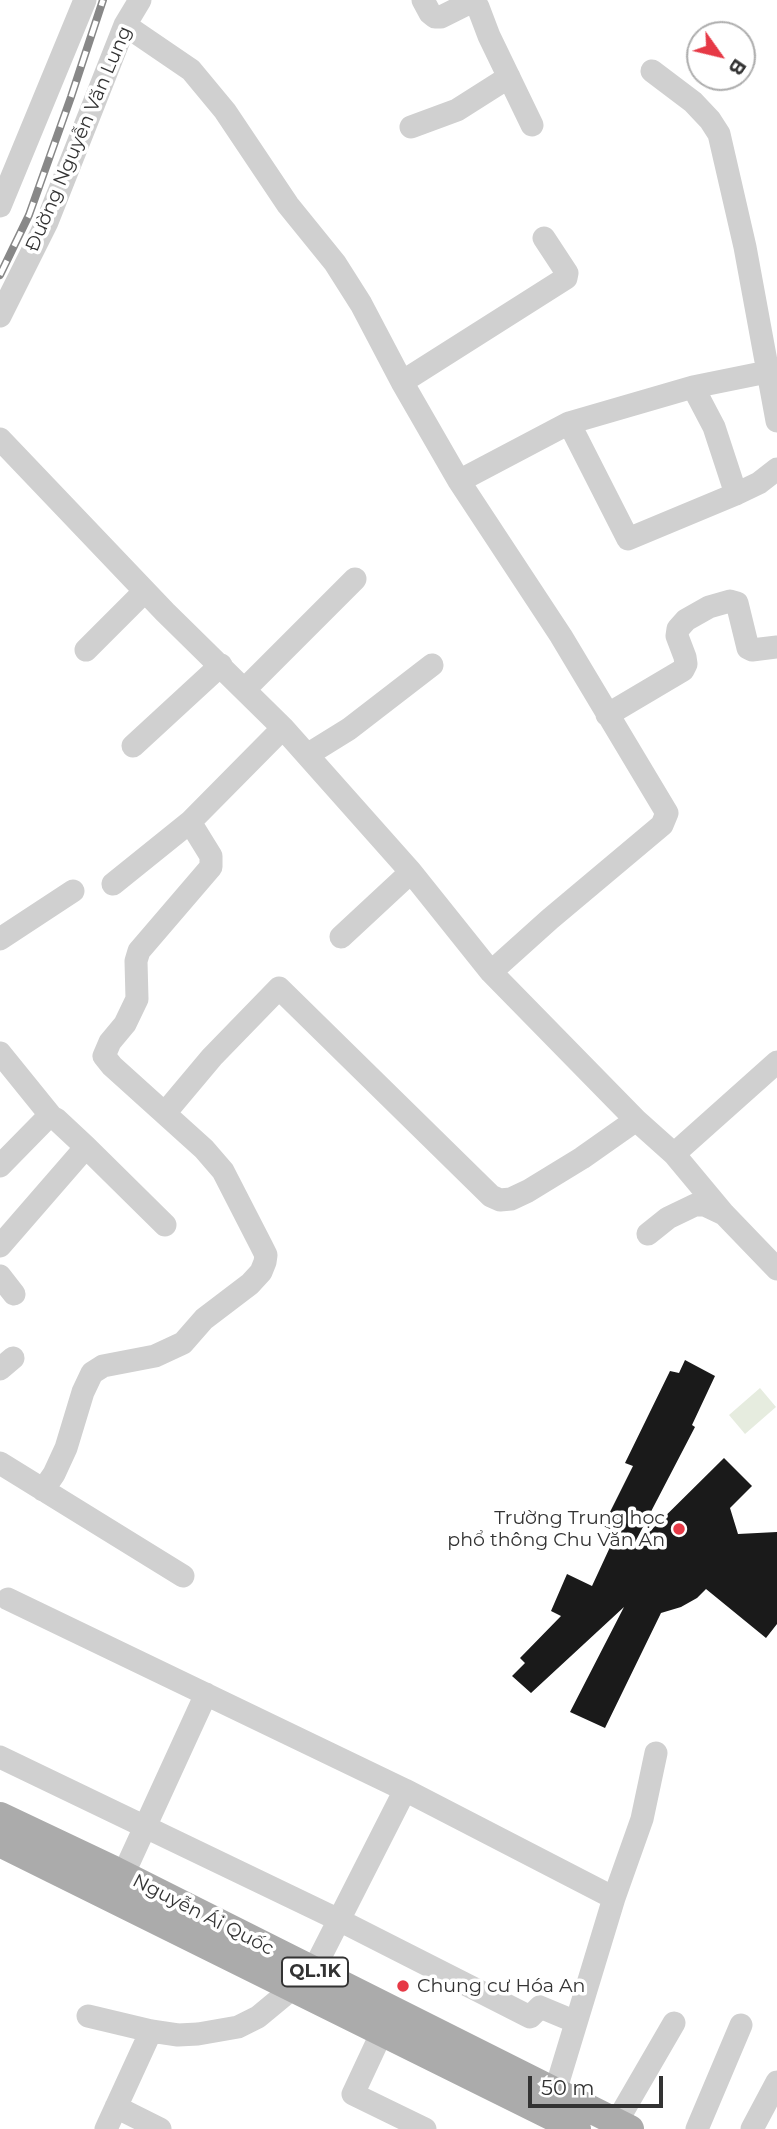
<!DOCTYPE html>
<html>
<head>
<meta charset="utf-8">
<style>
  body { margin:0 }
  #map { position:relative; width:777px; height:2129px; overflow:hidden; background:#fff; font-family:Montserrat,sans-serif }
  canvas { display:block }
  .north { position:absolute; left:686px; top:21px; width:70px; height:70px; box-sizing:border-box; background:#fff; border:2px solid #adadad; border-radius:50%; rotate:124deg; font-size:19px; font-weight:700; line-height:28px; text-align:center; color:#333 }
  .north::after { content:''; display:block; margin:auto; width:24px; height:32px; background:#e63946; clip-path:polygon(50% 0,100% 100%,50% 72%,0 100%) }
  .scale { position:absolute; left:528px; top:2076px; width:135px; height:32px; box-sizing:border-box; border:4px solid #333; border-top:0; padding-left:9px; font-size:21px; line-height:24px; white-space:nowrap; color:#333; -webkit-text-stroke:5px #fff; paint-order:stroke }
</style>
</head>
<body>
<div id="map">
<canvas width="777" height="2129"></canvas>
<div class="north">B</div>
<div class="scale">50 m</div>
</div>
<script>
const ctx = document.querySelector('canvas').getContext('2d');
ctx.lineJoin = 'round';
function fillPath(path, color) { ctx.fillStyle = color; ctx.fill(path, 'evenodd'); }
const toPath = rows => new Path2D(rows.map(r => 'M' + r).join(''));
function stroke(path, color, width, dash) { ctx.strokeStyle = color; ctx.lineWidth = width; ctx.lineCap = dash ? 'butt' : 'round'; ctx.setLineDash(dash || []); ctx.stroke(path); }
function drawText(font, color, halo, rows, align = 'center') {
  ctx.font = font + ' Montserrat,sans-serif'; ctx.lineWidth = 7; ctx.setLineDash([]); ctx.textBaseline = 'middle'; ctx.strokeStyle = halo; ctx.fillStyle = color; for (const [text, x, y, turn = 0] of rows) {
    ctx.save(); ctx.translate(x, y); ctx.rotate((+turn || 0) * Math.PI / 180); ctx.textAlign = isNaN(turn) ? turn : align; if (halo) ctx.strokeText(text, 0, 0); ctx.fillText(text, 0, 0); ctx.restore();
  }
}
fillPath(toPath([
  [760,1388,776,1407,745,1434,729,1415]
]), '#e6ecdf');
fillPath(toPath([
  [685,1360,715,1376,692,1425,695,1427,631,1550,724,1458,752,1486,730,1508,738,1534,777,1532,777,1624,766,1638,706,1589,697,1598,681,1607,661,1613,605,1728,570,1712,624,1607,531,1693,512,1676,525,1663,520,1658,561,1616,551,1611,567,1574,592,1586,617,1532,603,1526,633,1466,625,1463,670,1371,679,1373]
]), '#1a1a1a');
stroke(toPath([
  [423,0,430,13,435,17,441,17,469,3,478,7,489,36,532,125],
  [125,25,191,70,225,111,288,205,335,263,361,304,402,382,459,481,561,636,667,813,662,825,550,919,491,972],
  [652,71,693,102,710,120,719,134,745,247,777,421],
  [411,127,457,110,509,77],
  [0,206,85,0],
  [0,316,47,222,125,25,140,0],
  [402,382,566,278,567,273,544,238],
  [693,387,767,372],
  [569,423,628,539,736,494,759,483,777,469],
  [0,439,165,612,283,728,411,872,491,972,636,1120,674,1154,724,1214,777,1269],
  [459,481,569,423,693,387,714,427,736,494],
  [86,650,145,591],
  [245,689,355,579],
  [607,715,683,670,686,664,685,657,677,636,678,629,686,620,709,607,730,601,737,603,748,648,752,650,777,647],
  [133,746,221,665],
  [307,755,349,729,432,665],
  [113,884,190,822],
  [341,937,411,872],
  [0,939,73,891],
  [0,1053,51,1116],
  [165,1113,212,1057,279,988,491,1196,500,1200,511,1199,528,1191,582,1158,636,1120],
  [86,1147,165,1225],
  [674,1154,777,1062],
  [0,1166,49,1116,56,1119,86,1147,0,1246],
  [648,1234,668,1218,695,1205,705,1205,724,1214],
  [0,1276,14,1294],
  [0,1369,13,1358],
  [0,1463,183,1576],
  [43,1490,54,1474,66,1448,83,1392,92,1373,103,1366,155,1356,183,1343,204,1319,250,1284,261,1272,265,1262,266,1255,261,1245,223,1171,204,1149,112,1066,104,1056,110,1042,125,1024,137,999,136,961,139,951,211,867,211,856,190,822,283,728],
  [8,1599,405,1790,614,1898,555,2092],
  [0,1757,339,1920,530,2017,540,2007,576,2022],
  [123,1875,206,1694],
  [614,1898,642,1819,656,1753],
  [313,1971,405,1790],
  [88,2016,151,2031,178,2035,198,2034,238,2027,258,2017,293,1988],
  [382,2032,353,2094,425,2129],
  [116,2107,160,2129],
  [616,2123,674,2023],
  [106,2129,151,2031],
  [697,2129,741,2025],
  [752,2129,777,2082]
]), '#d0d0d0', 23);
stroke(toPath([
  [0,1816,114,1870,630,2129],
  [0,1843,577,2129]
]), '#ababab', 28);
const rail = toPath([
  [0,275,29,215,71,97,103,0]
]);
stroke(rail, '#888', 8);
stroke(rail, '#fff', 5, [16]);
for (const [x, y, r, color] of [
  [679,1529,7,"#e63946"],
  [403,1986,7,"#e63946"]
]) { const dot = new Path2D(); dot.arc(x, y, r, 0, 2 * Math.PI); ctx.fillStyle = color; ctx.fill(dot); stroke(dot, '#fff', 2.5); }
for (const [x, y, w] of [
  [315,1972,66]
]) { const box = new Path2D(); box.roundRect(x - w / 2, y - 14.5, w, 29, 5); ctx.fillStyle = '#fff'; ctx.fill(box); stroke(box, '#333', 2); }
drawText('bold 18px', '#333', null, [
  ["QL.1K",315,1972]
]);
drawText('19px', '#333', '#fff', [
  ["Đường Nguyễn Văn Lung",79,139,-67],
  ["Nguyễn Ái Quốc",203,1915,27]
]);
drawText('19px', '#333', '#fff', [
  ["Trường Trung học",665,1518],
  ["phổ thông Chu Văn An",665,1540],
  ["Chung cư Hóa An",417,1986,"left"]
], 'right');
</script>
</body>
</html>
